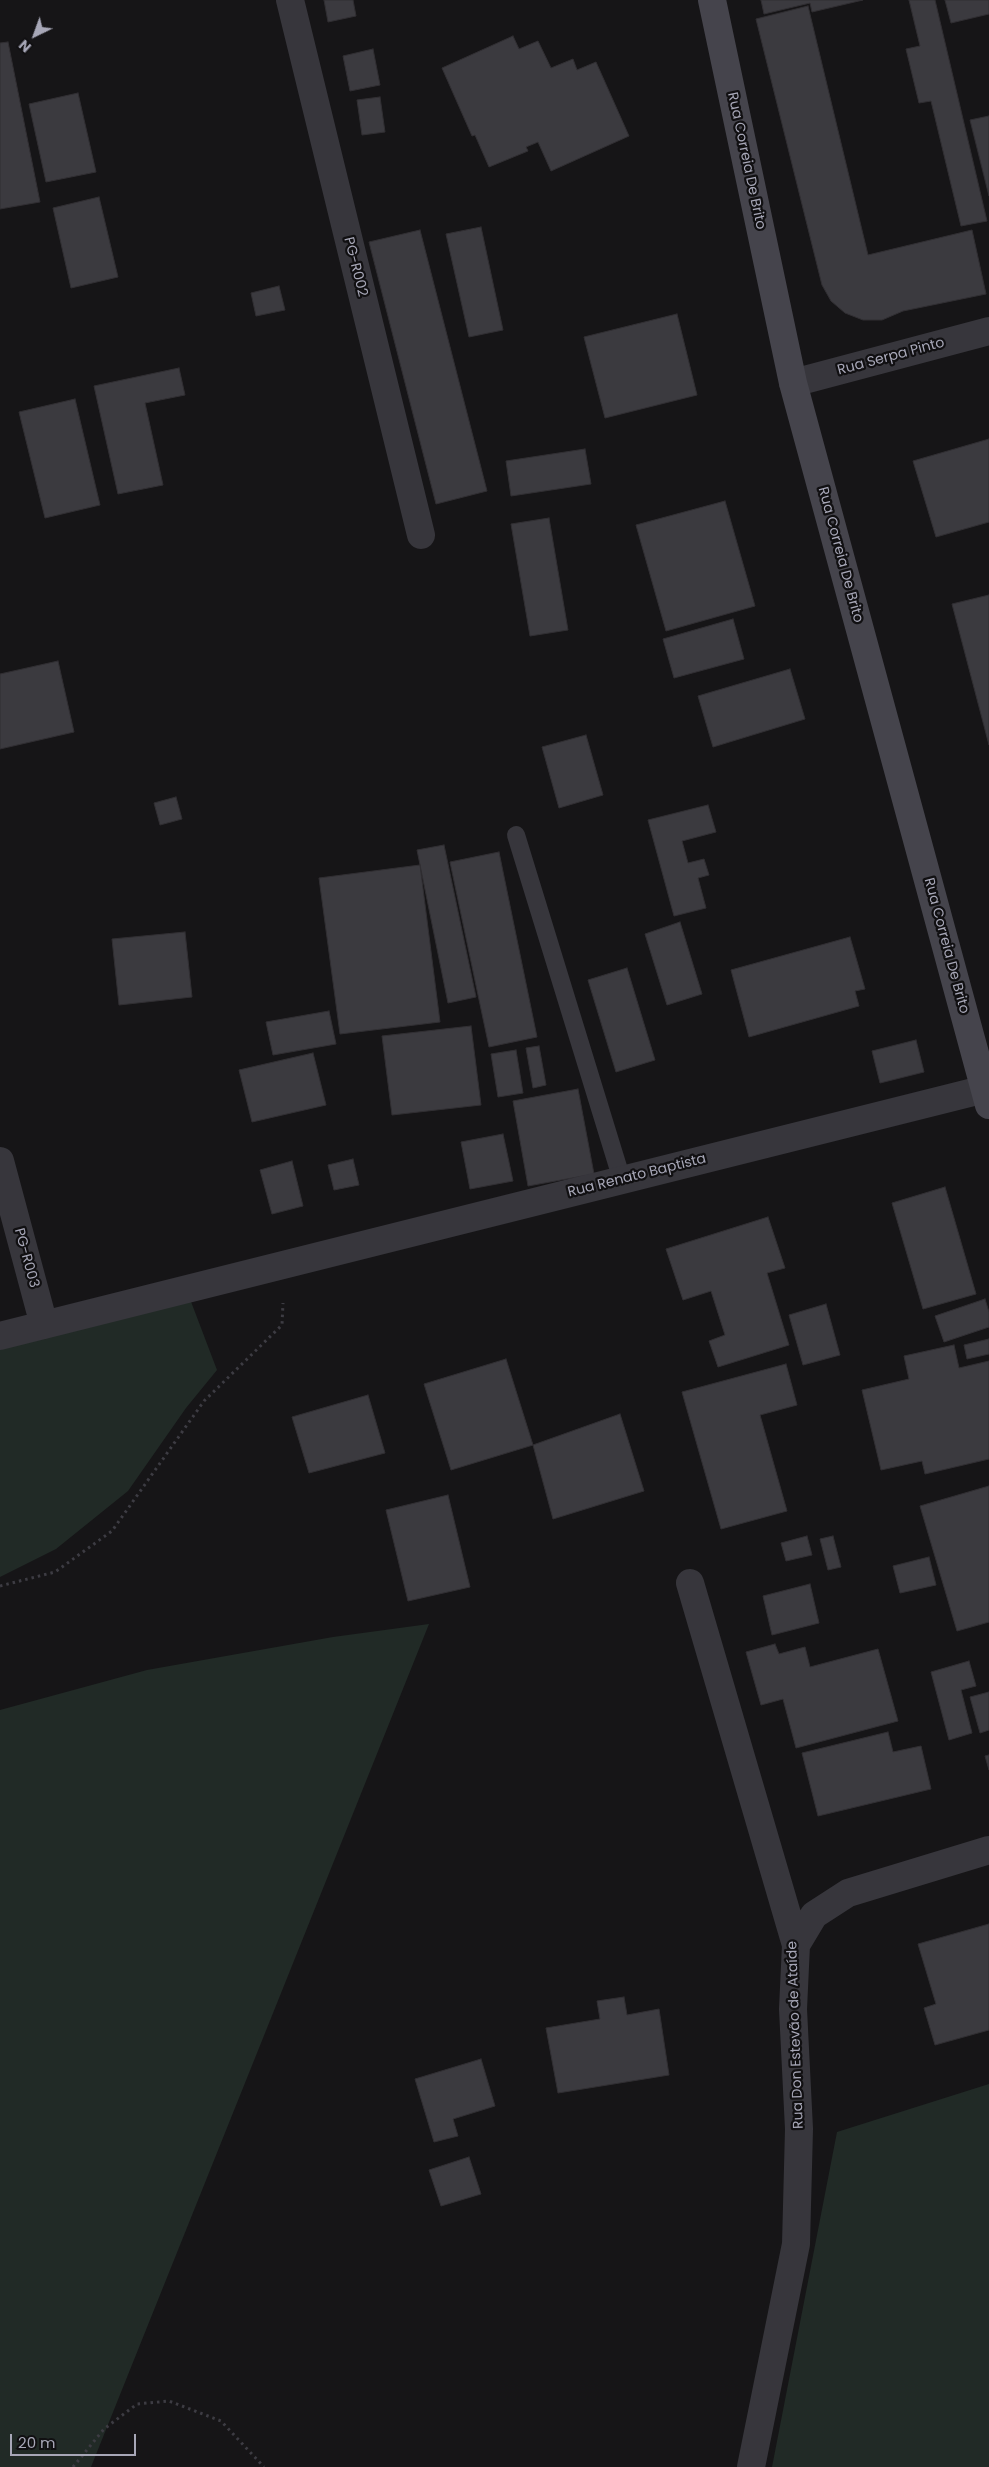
<!DOCTYPE html>
<html>
<head>
<meta charset="utf-8">
<style>
  body { margin:0 }
  #map { position:relative; width:989px; height:2467px; overflow:hidden; background:#161517; font-family:Poppins,sans-serif }
  canvas { display:block }
  .north { position:absolute; left:10px; top:10px; width:50px; height:50px; -webkit-text-stroke:4px #111012; paint-order:stroke; rotate:222deg; font-size:14px; font-weight:700; line-height:20px; text-align:center; color:#a7a7b7 }
  .north::after { content:''; display:block; margin:auto; width:18px; height:22px; background:#a7a7b7; clip-path:polygon(50% 0,100% 100%,50% 72%,0 100%) }
  .scale { position:absolute; left:10px; top:2434px; width:126px; height:22px; box-sizing:border-box; border:2px solid #a7a7b7; border-top:0; padding-left:6px; font-size:15px; line-height:18px; white-space:nowrap; color:#a7a7b7; -webkit-text-stroke:4px #111012; paint-order:stroke }
</style>
</head>
<body>
<div id="map">
<canvas width="989" height="2467"></canvas>
<div class="north">N</div>
<div class="scale">20 m</div>
</div>
<script>
const ctx = document.querySelector('canvas').getContext('2d');
ctx.lineJoin = 'round';
function fillPath(path, color) { ctx.fillStyle = color; ctx.fill(path, 'evenodd'); }
const toPath = rows => new Path2D(rows.map(r => 'M' + r).join(''));
function stroke(path, color, width, dash) { ctx.strokeStyle = color; ctx.lineWidth = width; ctx.lineCap = dash ? 'butt' : 'round'; ctx.setLineDash(dash || []); ctx.stroke(path); }
function drawText(font, color, halo, rows, align = 'center') {
  ctx.font = font + ' Poppins,sans-serif'; ctx.lineWidth = 4.5; ctx.setLineDash([]); ctx.textBaseline = 'middle'; ctx.strokeStyle = halo; ctx.fillStyle = color; for (const [text, x, y, turn = 0] of rows) {
    ctx.save(); ctx.translate(x, y); ctx.rotate((+turn || 0) * Math.PI / 180); ctx.textAlign = isNaN(turn) ? turn : align; if (halo) ctx.strokeText(text, 0, 0); ctx.fillText(text, 0, 0); ctx.restore();
  }
}
fillPath(toPath([
  [190,1299,217,1370,186,1408,128,1491,56,1549,0,1577,0,1339],
  [429,1624,91,2467,0,2467,0,1710,147,1670,333,1637],
  [989,2084,989,2467,772,2467,837,2132]
]), '#212a26');
const building = toPath([
  [324,0,353,0,356,16,328,22,324,0],
  [761,0,863,0,812,12,810,3,764,14,761,0],
  [909,0,935,0,987,221,961,226,931,101,919,103,906,49,920,46,909,0],
  [945,0,989,0,989,14,951,23,945,0],
  [808,6,868,255,972,230,986,294,903,311,882,320,863,320,845,313,831,301,822,285,756,19,808,6],
  [513,36,519,49,538,41,551,68,573,59,577,70,596,62,629,136,551,171,538,142,526,147,528,151,489,167,475,135,472,136,442,68,513,36],
  [8,42,40,202,0,209,0,43,8,42],
  [373,49,380,85,350,91,343,56,373,49],
  [78,93,96,172,46,182,29,104,78,93],
  [380,97,385,132,362,135,357,100,380,97],
  [989,116,989,196,970,120,989,116],
  [99,197,118,277,71,288,53,208,99,197],
  [481,227,503,330,469,337,446,234,481,227],
  [420,230,487,491,436,504,369,242,420,230],
  [279,286,285,310,256,316,251,293,279,286],
  [677,314,697,395,605,418,584,337,677,314],
  [179,368,185,395,145,403,163,485,118,494,94,386,179,368],
  [75,399,100,505,45,518,19,412,75,399],
  [989,439,989,522,936,537,913,461,989,439],
  [585,449,591,484,511,496,506,461,585,449],
  [725,501,755,606,666,631,636,525,725,501],
  [549,518,568,630,530,636,511,524,549,518],
  [989,595,989,745,952,604,989,595],
  [733,619,744,659,674,678,663,639,733,619],
  [58,661,74,732,0,749,0,674,58,661],
  [790,669,805,719,713,747,698,696,790,669],
  [586,735,603,795,559,808,542,747,586,735],
  [176,797,182,819,160,825,154,803,176,797],
  [708,805,716,832,682,841,688,863,704,859,709,875,698,878,706,908,674,916,648,820,708,805],
  [444,845,476,997,448,1003,417,850,444,845],
  [499,852,537,1037,489,1047,450,862,499,852],
  [420,865,440,1022,340,1034,319,878,420,865],
  [680,922,702,994,667,1005,645,934,680,922],
  [185,932,192,997,119,1005,112,939,185,932],
  [850,937,865,989,855,991,859,1006,749,1037,731,970,850,937],
  [627,968,655,1060,616,1072,588,980,627,968],
  [329,1011,336,1044,273,1055,266,1022,329,1011],
  [471,1026,481,1105,392,1115,382,1036,471,1026],
  [916,1040,924,1072,880,1083,872,1051,916,1040],
  [539,1046,546,1085,533,1088,526,1048,539,1046],
  [516,1050,523,1093,498,1097,491,1054,516,1050],
  [313,1053,326,1105,252,1122,239,1070,313,1053],
  [578,1089,594,1174,528,1186,513,1101,578,1089],
  [503,1134,513,1181,470,1189,461,1142,503,1134],
  [353,1159,359,1185,334,1190,328,1165,353,1159],
  [292,1161,303,1206,272,1214,260,1170,292,1161],
  [945,1187,976,1294,923,1309,892,1203,945,1187],
  [768,1217,785,1268,767,1273,789,1345,718,1367,709,1341,725,1335,711,1291,683,1300,666,1249,768,1217],
  [985,1299,989,1312,989,1327,944,1342,935,1316,985,1299],
  [826,1304,840,1355,803,1365,789,1315,826,1304],
  [989,1339,989,1354,967,1359,964,1345,989,1339],
  [954,1345,959,1368,989,1361,989,1459,925,1474,922,1461,881,1470,862,1390,909,1379,904,1356,954,1345],
  [506,1359,533,1445,451,1470,424,1384,506,1359],
  [786,1364,797,1405,760,1415,787,1511,721,1529,682,1392,786,1364],
  [368,1395,385,1453,309,1473,292,1417,368,1395],
  [620,1414,644,1491,553,1519,533,1445,620,1414],
  [989,1486,989,1622,957,1631,920,1506,989,1486],
  [448,1495,470,1587,408,1601,386,1510,448,1495],
  [807,1536,812,1555,786,1561,781,1543,807,1536],
  [833,1536,841,1567,828,1570,820,1539,833,1536],
  [929,1557,936,1585,900,1593,893,1566,929,1557],
  [810,1584,819,1623,772,1635,763,1596,810,1584],
  [775,1644,779,1654,805,1647,810,1667,878,1649,898,1721,796,1748,783,1699,761,1705,746,1652,775,1644],
  [969,1661,976,1686,961,1690,972,1733,949,1740,931,1672,969,1661],
  [989,1692,989,1730,980,1733,970,1697,989,1692],
  [888,1732,893,1752,921,1746,931,1789,818,1816,802,1753,888,1732],
  [989,1755,989,1770,985,1756,989,1755],
  [989,1924,989,2030,935,2045,924,2008,936,2004,918,1944,989,1924],
  [624,1997,627,2015,659,2009,669,2075,558,2093,546,2028,600,2019,597,2001,624,1997],
  [481,2059,495,2106,453,2119,458,2136,434,2142,415,2079,481,2059],
  [469,2157,481,2194,441,2206,429,2170,469,2157]
]);
fillPath(building, '#3b3a3f');
stroke(building, '#312f33', 1);
stroke(toPath([
  [0,1586,55,1572,112,1531,204,1401,282,1325,283,1303],
  [73,2467,104,2429,137,2404,169,2401,221,2421,264,2467]
]), '#3d3c43', 3, [2.5, 4]);
stroke(toPath([
  [516,835,622,1180]
]), '#37363c', 18);
stroke(toPath([
  [290,0,421,535],
  [793,383,989,331],
  [0,1161,44,1325],
  [0,1336,989,1088],
  [690,1583,796,1945,793,2009,799,2129,796,2244,751,2467],
  [796,1945,814,1915,848,1893,989,1850]
]), '#37363c', 28);
stroke(toPath([
  [712,0,793,383,989,1105]
]), '#45444c', 28);
drawText('14px', '#a7a7b7', '#111012', [
  ["Rua Correia De Brito",746,161,78],
  ["PG-R002",355,267,76],
  ["Rua Serpa Pinto",891,357,-15],
  ["Rua Correia De Brito",840,555,75],
  ["Rua Correia De Brito",946,946,75],
  ["Rua Renato Baptista",637,1176,-14],
  ["PG-R003",26,1258,75],
  ["Rua Don Estevão de Ataíde",796,2035,-92]
]);
</script>
</body>
</html>
